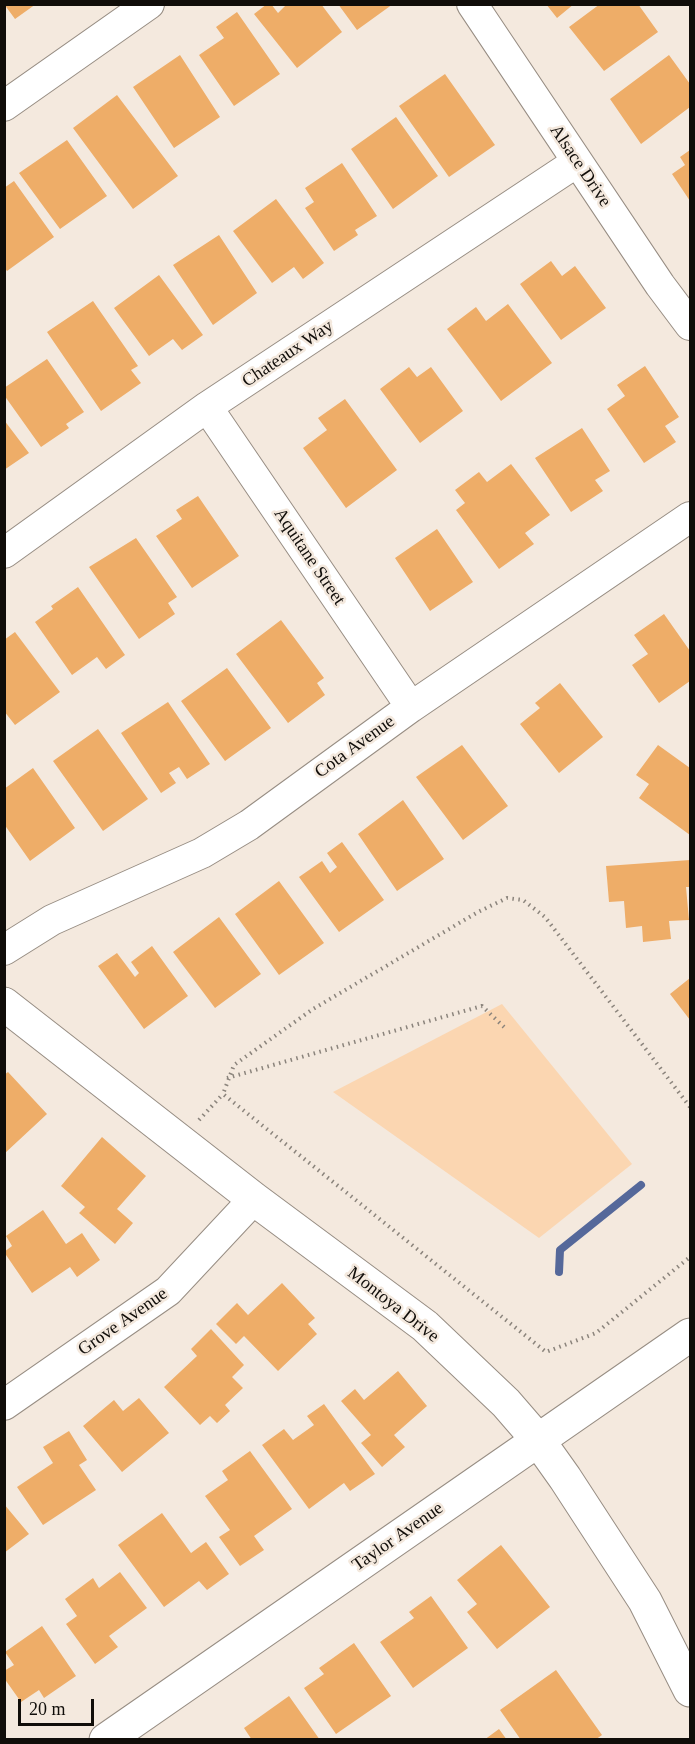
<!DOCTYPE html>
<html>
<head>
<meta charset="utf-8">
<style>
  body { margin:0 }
  #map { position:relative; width:695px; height:1744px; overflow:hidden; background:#f4e9de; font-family:"Times New Roman",serif }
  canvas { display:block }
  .frame { position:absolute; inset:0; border:6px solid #100d09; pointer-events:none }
  .scale { position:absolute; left:18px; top:1699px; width:76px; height:27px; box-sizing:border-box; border:3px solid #100d09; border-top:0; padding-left:8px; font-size:18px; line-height:21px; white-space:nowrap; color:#100d09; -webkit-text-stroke:4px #f4e9de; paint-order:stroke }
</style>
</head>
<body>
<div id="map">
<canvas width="695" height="1744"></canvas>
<div class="frame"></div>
<div class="scale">20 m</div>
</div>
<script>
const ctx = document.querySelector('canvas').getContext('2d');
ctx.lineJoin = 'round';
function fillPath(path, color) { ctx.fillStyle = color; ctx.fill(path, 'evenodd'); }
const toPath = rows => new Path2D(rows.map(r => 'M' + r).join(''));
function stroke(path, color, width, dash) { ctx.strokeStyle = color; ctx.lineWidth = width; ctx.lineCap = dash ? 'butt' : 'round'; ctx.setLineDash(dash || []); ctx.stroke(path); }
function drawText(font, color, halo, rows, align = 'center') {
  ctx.font = font + ' "Times New Roman",serif'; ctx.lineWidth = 5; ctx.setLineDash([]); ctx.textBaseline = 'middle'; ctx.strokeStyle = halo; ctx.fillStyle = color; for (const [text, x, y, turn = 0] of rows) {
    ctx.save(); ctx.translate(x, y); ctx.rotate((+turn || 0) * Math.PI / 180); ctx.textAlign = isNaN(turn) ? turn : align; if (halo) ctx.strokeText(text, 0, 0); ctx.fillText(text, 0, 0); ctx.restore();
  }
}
fillPath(toPath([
  [502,1004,632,1164,539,1238,333,1092]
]), '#fbd6b1');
stroke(toPath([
  [559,1272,560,1250,641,1185]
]), '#55689a', 8);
fillPath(toPath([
  [4,4,36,4,15,19],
  [267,4,271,4,278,13,287,4,321,4,342,32,297,68,254,14],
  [338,4,393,4,357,30],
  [546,4,574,4,557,18],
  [600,4,638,4,658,32,604,71,569,27],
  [237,12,280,74,234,106,199,55,224,38,216,27],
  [180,55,220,117,174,148,133,87],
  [669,55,690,84,690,107,641,144,610,99],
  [445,74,495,145,449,177,399,106],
  [117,95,178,176,133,209,73,128],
  [396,117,438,176,393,209,351,149],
  [67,140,107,196,60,229,19,173],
  [690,150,690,201,672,174,685,165,680,157],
  [342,163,377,216,355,230,358,235,334,251,305,208,314,202,305,188],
  [14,181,54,237,7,271,4,267,4,188],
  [276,199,324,263,303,279,294,267,272,283,233,231],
  [219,235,257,293,213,325,173,265],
  [551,261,562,276,575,266,606,308,561,340,520,284],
  [159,275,203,335,182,350,173,339,149,356,114,308],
  [93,301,138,366,131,370,141,383,101,411,47,332],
  [508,304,552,363,501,401,447,329,476,307,486,321],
  [47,359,84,412,66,424,69,428,41,447,4,395,4,388],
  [645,366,679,417,665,426,676,442,644,463,607,409,625,396,617,385],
  [409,367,417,377,431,367,463,411,420,443,380,389],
  [345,399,397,470,346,508,303,448,327,430,318,418],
  [4,420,29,453,4,470],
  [582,428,610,471,595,480,603,491,571,512,535,458],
  [511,464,550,515,525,533,534,544,499,569,456,510,465,503,455,490,479,472,487,482],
  [198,496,239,556,192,588,156,536,182,519,176,510],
  [437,529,473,582,430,611,395,558],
  [136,538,177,597,168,603,175,614,139,639,89,567],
  [78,587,125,655,106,669,97,657,72,675,35,622,53,609,51,606],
  [664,614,690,651,690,681,659,703,632,665,648,654,634,635],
  [281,620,324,678,317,683,325,695,288,723,236,654],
  [15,632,60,692,15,725,4,711,4,640],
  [227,668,271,728,225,761,181,701],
  [560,683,603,737,559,773,520,724,540,708,535,703],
  [168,702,210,764,187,779,179,767,169,773,176,783,161,793,121,733],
  [98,729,148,799,103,831,53,761],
  [462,745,508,806,463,840,416,777],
  [658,745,690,768,690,835,639,798,649,784,636,775],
  [33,768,75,828,30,861,4,824,4,789],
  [403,800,444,859,397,891,358,834],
  [342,842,384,900,339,932,299,877,322,861,330,873,337,867,327,853],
  [690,860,690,887,686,887,689,920,669,921,671,939,643,942,642,926,626,928,624,901,609,902,606,866],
  [279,881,324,943,279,975,235,914],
  [219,917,261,974,215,1008,173,952],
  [152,946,188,996,144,1029,98,966,117,953,135,977,139,973,131,962],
  [690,978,690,1020,670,994],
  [8,1072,47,1114,4,1154,4,1075],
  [102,1137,146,1176,117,1209,133,1223,115,1244,79,1213,85,1207,61,1186],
  [43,1210,66,1244,82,1233,100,1260,77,1277,70,1267,32,1293,4,1252,12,1246,6,1236],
  [282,1283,315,1318,308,1324,317,1334,278,1371,244,1336,236,1344,216,1324,237,1303,248,1315],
  [211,1329,244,1365,232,1377,243,1388,225,1405,230,1411,217,1423,210,1416,200,1425,164,1387,197,1356,191,1349],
  [398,1371,427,1406,394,1435,405,1447,382,1467,361,1443,371,1435,341,1401,355,1389,364,1400],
  [139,1398,169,1433,122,1472,83,1426,114,1400,123,1411],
  [324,1404,375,1474,350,1491,344,1483,309,1509,262,1445,284,1429,293,1440,314,1425,307,1416],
  [69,1431,87,1460,79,1465,96,1490,43,1525,17,1487,53,1463,43,1447],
  [250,1451,292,1509,254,1536,264,1550,240,1566,219,1537,230,1530,205,1496,228,1480,222,1471],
  [4,1504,29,1534,4,1553],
  [162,1513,191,1553,206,1542,229,1574,207,1590,199,1581,164,1607,118,1545],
  [501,1545,550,1607,497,1649,467,1612,477,1604,457,1580],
  [120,1572,147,1608,109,1636,118,1647,95,1664,66,1624,77,1616,65,1599,93,1578,99,1588],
  [431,1596,468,1648,413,1688,380,1642,414,1618,409,1612],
  [42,1626,76,1676,44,1698,39,1690,21,1702,4,1678,4,1671,14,1665,5,1652],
  [354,1643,391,1696,336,1734,304,1688,324,1674,319,1668],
  [556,1670,602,1735,595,1740,521,1740,500,1710],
  [289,1696,320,1740,252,1740,244,1728],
  [499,1729,507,1740,484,1740]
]), '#eead68');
const street = toPath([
  [472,4,660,285,690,325],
  [4,106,149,4],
  [207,407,411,707],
  [4,553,207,407,577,162],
  [4,950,52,920,202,853,249,825,411,707,690,517],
  [4,1405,168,1291,254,1199]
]);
const secondary = toPath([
  [4,1004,254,1199,425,1326,506,1403,538,1440,565,1478,645,1601,690,1690],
  [106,1740,690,1335]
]);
stroke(street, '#978d83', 32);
stroke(secondary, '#978d83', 35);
stroke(toPath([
  [227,1078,482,1006,504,1027],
  [690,1107,545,917,523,900,507,898,478,912,313,1009,234,1065,223,1094,546,1352,596,1333,690,1257],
  [199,1120,223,1094]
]), '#8b847c', 4, [1.5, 4.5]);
stroke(street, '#fff', 30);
stroke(secondary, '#fff', 33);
drawText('18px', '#100d09', '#f4e9de', [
  ["Alsace Drive",580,166,56],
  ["Chateaux Way",288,354,-34],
  ["Aquitane Street",309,557,56],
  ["Cota Avenue",355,747,-36],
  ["Montoya Drive",393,1305,38],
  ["Grove Avenue",123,1322,-35],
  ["Taylor Avenue",398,1537,-35]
]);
</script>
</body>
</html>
